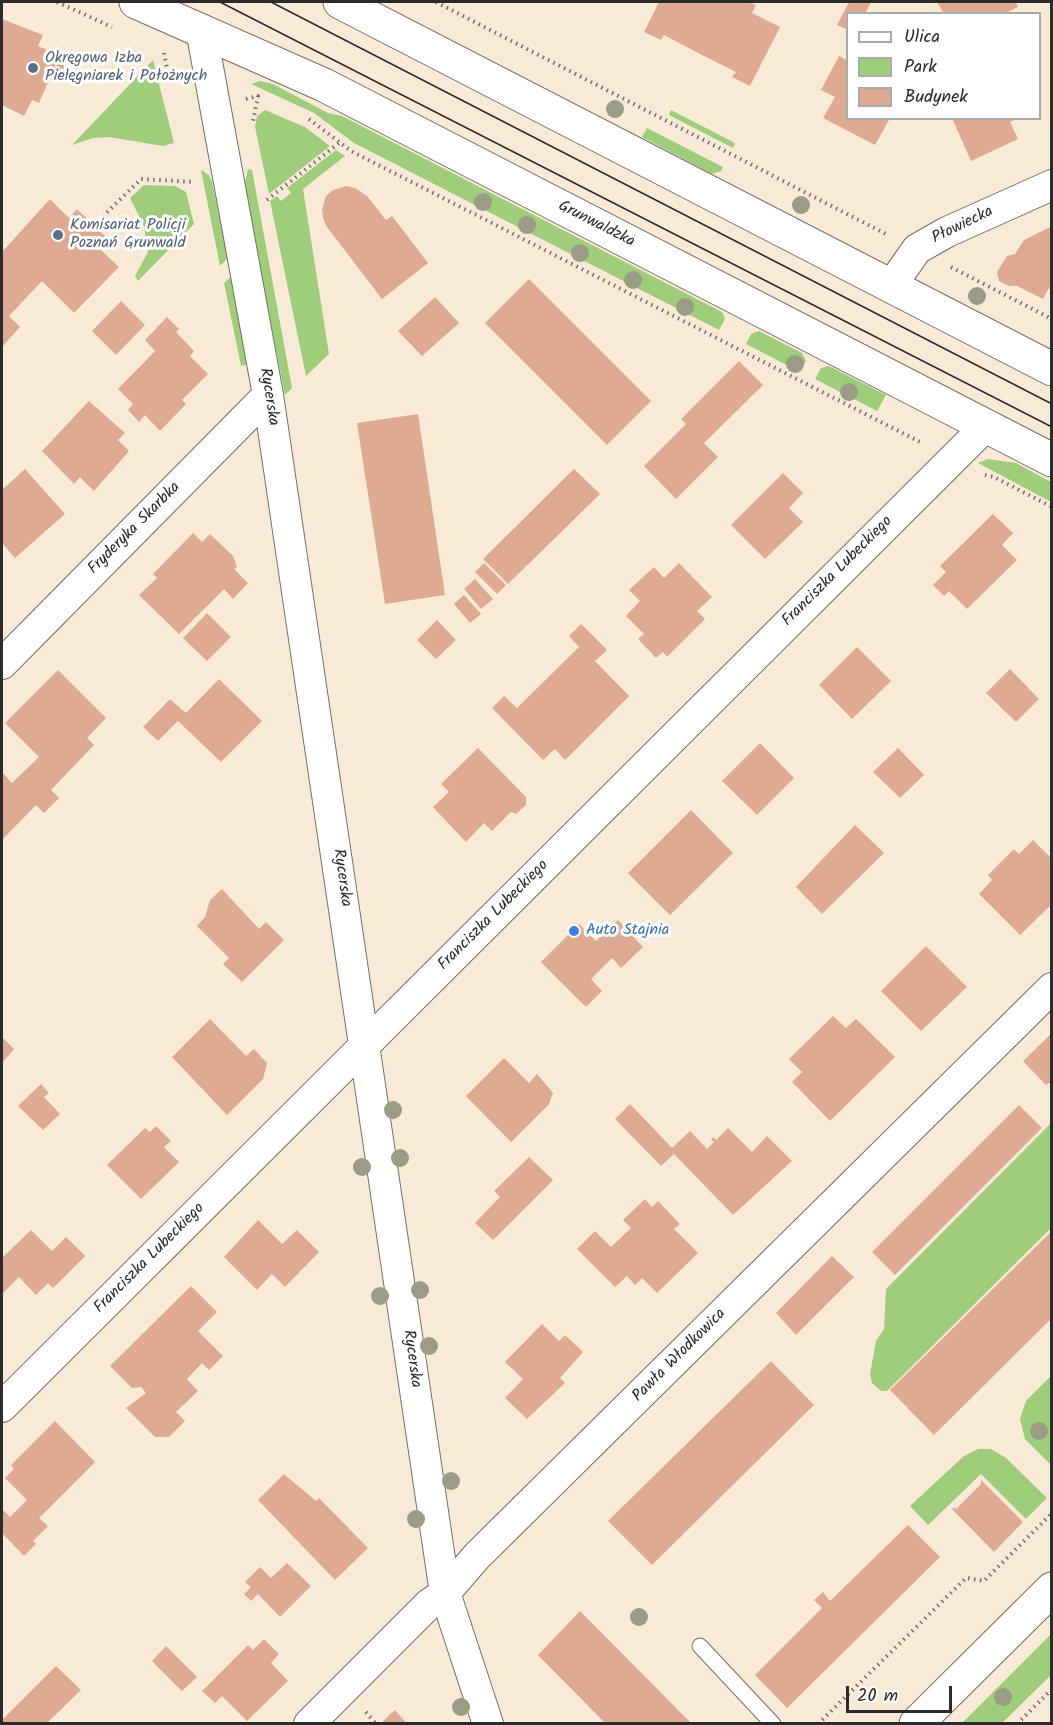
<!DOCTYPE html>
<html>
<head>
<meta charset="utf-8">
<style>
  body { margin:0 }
  #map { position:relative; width:1053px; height:1725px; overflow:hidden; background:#f8ead7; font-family:Kalam,sans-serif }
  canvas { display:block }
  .frame { position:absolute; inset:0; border:3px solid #2b2b2b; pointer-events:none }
  .legend { position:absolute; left:846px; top:12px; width:195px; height:108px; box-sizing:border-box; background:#fff; border:2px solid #aaa; margin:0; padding:8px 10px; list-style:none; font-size:18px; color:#2b2b2b }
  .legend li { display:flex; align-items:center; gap:12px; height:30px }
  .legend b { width:30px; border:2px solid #aaa }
  .scale { position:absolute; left:846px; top:1686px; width:106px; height:27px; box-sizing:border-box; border:3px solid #2b2b2b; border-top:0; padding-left:8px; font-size:18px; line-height:21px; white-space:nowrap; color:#2b2b2b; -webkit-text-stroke:4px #fff; paint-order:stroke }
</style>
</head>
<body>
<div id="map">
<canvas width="1053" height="1725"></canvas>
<div class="frame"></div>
<ul class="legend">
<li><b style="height:8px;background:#fff"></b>Ulica</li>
<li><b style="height:16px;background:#9fcd7b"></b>Park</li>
<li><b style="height:16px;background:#deaa92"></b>Budynek</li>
</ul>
<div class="scale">20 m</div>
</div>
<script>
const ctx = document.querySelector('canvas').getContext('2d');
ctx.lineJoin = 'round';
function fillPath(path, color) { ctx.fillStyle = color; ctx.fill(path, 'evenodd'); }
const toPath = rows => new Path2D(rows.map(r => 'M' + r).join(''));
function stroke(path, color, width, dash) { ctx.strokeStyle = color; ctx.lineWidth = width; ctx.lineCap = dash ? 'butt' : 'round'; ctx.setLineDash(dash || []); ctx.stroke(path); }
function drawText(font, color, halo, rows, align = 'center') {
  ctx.font = font + ' Kalam,sans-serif'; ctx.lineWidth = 6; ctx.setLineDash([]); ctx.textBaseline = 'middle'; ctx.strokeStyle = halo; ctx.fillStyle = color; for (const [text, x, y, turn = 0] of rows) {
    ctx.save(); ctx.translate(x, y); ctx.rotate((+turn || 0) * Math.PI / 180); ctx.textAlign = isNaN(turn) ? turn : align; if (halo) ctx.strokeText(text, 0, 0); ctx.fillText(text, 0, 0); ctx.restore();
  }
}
fillPath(toPath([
  [153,60,174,143,163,146,109,137,93,138,72,145],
  [260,81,273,84,328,113,342,116,722,312,725,319,719,330,354,143,314,113,251,84],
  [265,110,305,127,330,146,269,194,255,127,257,116],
  [671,110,735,143,733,148,669,115],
  [647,128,723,167,721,171,712,174,642,137],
  [336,150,345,156,303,189,329,354,306,376,270,201,277,196,281,201,291,193,287,188],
  [248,169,252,170,292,388,285,395,244,186],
  [201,170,209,175,212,182,228,258,220,266],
  [144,185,175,186,186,192,194,224,138,281,135,276,148,252,144,226,130,198],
  [232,276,251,364,241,366,224,283],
  [759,331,802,353,806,361,800,372,746,344,751,334],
  [829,366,886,395,877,411,815,379,821,368],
  [988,459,1016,463,1051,482,1051,502,978,463],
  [1051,1123,1051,1228,887,1391,881,1391,872,1383,870,1374,876,1341,884,1329,886,1289],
  [1051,1376,1051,1465,1025,1439,1020,1419,1026,1401],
  [978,1449,991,1449,1006,1458,1047,1498,1026,1519,981,1474,928,1525,910,1506,964,1456],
  [1051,1634,1051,1675,1002,1723,962,1723]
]), '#9fcd7b');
fillPath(toPath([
  [659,2,748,2,756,5,752,13,780,27,750,86,732,77,736,72,702,55,664,35,661,40,644,32],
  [849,2,871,2,865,14,848,14,848,30,837,25],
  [937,2,1016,2,1018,7,1004,14,944,14],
  [2,19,43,35,38,46,57,54,64,64,63,74,49,80,39,103,32,100,24,116,2,105],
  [839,56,848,61,848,118,890,118,875,145,823,118,835,97,821,90],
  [952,118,1018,118,1010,122,1018,139,971,161],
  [346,186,355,188,367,196,386,220,392,216,428,263,382,299,327,227,323,218,322,209,326,196,333,190],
  [50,199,69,218,77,209,109,240,100,249,119,267,74,313,42,281,9,316,20,327,2,347,2,252],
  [1052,226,1052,283,1043,299,1017,286,1009,286,999,281,997,272,1007,256,1015,254,1024,240],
  [529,279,651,401,607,445,485,323],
  [435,297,459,323,422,356,398,331],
  [121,301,145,325,116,355,92,331],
  [167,317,179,329,176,332,194,351,190,356,208,374,182,400,186,404,160,431,145,415,139,422,128,410,133,404,118,389,155,351,145,340],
  [739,361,763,385,704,443,718,457,676,499,644,466,686,424,681,419],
  [89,401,125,433,118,440,129,451,94,491,80,477,74,484,42,451],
  [418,414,445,595,385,604,357,423],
  [25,469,65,514,15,558,2,543,2,490],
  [574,469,600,494,508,584,483,559],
  [783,473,803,493,789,508,803,522,765,559,731,525],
  [993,514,1013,533,1002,545,1017,560,967,609,949,591,944,596,933,585,946,572,940,566],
  [193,533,202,542,210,534,233,556,237,567,234,569,248,583,233,599,224,589,179,634,139,595,157,578,153,574],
  [484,563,506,585,497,594,475,572],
  [679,563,712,597,697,611,705,619,667,657,663,652,656,658,638,639,644,634,626,616,640,601,629,590,654,567,664,578],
  [475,579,493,599,481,609,464,589],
  [464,595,481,614,470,623,454,604],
  [207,613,231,637,207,661,183,638],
  [437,620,456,640,436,659,417,640],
  [581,624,607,650,595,661,629,696,565,760,555,749,543,760,492,708,504,696,517,708,579,647,569,636],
  [857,647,891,681,852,719,819,685],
  [1010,669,1039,699,1016,722,986,693],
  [58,670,106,718,87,738,94,745,51,790,59,798,44,813,36,805,2,840,2,772,12,783,39,757,5,723],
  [219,679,262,721,221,762,178,721,158,741,143,727,170,699,186,713],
  [760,743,794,778,757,815,722,781],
  [478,748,526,797,526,805,516,814,511,812,492,831,484,823,466,842,433,807,449,792,441,784],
  [898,748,924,775,900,798,873,772],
  [691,810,733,853,670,915,628,873],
  [855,825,884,853,822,914,796,887],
  [1033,840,1052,859,1052,904,1020,935,979,894,992,880,988,875,1014,849,1019,854],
  [222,889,259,929,266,922,284,940,242,982,223,964,229,958,197,926,205,917,210,900],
  [618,920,643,947,621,968,612,958,591,979,602,991,586,1007,541,962,579,924,596,941],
  [926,946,967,987,921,1031,881,991],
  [833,1016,846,1028,856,1019,895,1057,830,1121,792,1082,802,1072,789,1059],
  [210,1019,246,1056,254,1049,267,1063,263,1079,227,1115,172,1057],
  [1052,1033,1052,1081,1046,1085,1023,1061],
  [2,1037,14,1049,2,1063],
  [504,1058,529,1083,537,1074,553,1093,549,1104,511,1142,466,1096],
  [41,1084,49,1093,44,1097,60,1114,43,1130,18,1106],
  [630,1104,672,1148,690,1131,707,1149,714,1142,711,1140,713,1137,716,1140,728,1128,752,1152,767,1136,792,1161,733,1215,674,1154,661,1166,615,1119],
  [1019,1105,1042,1128,895,1275,872,1252],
  [156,1126,171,1141,164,1147,179,1162,141,1199,107,1165,145,1128,150,1132],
  [529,1157,553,1180,493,1240,475,1223,500,1197,494,1191],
  [645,1199,652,1207,658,1201,680,1224,674,1229,698,1253,657,1293,642,1278,635,1285,627,1276,615,1287,577,1249,595,1231,611,1247,631,1228,623,1220],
  [258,1220,282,1244,297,1230,319,1252,285,1287,272,1274,257,1290,224,1257],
  [31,1230,52,1251,66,1237,85,1256,53,1288,48,1283,36,1295,19,1277,2,1294,2,1258],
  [1052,1231,1052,1318,934,1435,890,1390],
  [832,1256,854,1277,796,1335,776,1313],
  [191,1286,217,1312,198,1331,223,1356,209,1370,202,1363,187,1379,198,1391,176,1412,185,1421,169,1437,155,1437,126,1408,146,1393,141,1387,132,1388,110,1366],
  [542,1324,559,1341,565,1335,583,1352,560,1378,565,1383,527,1419,505,1398,523,1379,505,1362],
  [771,1361,814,1405,652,1565,608,1521],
  [55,1421,95,1462,39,1518,48,1526,33,1541,36,1544,24,1556,2,1533,2,1509,10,1517,27,1500,5,1478,14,1469,11,1465],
  [284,1474,316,1501,319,1498,368,1548,335,1580,258,1500],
  [981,1480,1023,1522,994,1552,952,1509,954,1507,956,1509,981,1484],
  [908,1525,940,1557,787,1708,755,1675,822,1608,814,1600,823,1592,830,1601],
  [287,1563,311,1586,280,1617,258,1594,251,1601,244,1594,251,1587,245,1582,260,1567,271,1578],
  [580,1611,692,1724,606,1724,538,1655],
  [264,1639,279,1654,271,1663,288,1681,247,1721,222,1696,215,1703,202,1691,248,1645,253,1650],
  [166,1646,197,1677,182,1691,152,1661],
  [56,1666,81,1690,46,1724,2,1724,2,1720],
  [395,1710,407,1724,385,1724,383,1721]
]), '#deaa92');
const lane = toPath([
  [700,1646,773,1724]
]);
const street = toPath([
  [201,29,268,395,445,1593,488,1724],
  [891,286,917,249,947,232,1052,185],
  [2,664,268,395],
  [2,1407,987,425],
  [309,1724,429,1604,445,1593,477,1556,1052,988]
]);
const secondary = toPath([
  [136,2,324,85,1052,460],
  [340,2,1052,369],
  [916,1724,1052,1589]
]);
stroke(lane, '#736e67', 17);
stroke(street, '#736e67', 32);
stroke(secondary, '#736e67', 35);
stroke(toPath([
  [57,2,112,27],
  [436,2,888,235],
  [164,53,168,74,177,78],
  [246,99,258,96,253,121],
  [309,119,351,151,922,443],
  [267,200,339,143],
  [94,225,141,179,194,182],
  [951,267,1052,319],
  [985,475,994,477,1052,507],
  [366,1712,376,1724],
  [818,1724,966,1578,984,1581,1052,1513],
  [1017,1724,1052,1689]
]), '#736e67', 4, [1.5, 4.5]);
stroke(lane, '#fff', 15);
stroke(street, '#fff', 30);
stroke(secondary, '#fff', 33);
stroke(toPath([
  [220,2,1052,427],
  [271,2,1052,404]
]), '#2b2b2b', 1.5);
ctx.fillStyle = '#9a9c86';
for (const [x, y] of [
  [615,109],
  [483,202],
  [801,205],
  [527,225],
  [580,253],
  [633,280],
  [977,296],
  [685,307],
  [795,364],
  [849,392],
  [393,1110],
  [400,1158],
  [362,1167],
  [420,1290],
  [380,1296],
  [429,1346],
  [1039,1431],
  [451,1481],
  [416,1519],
  [639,1617],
  [1003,1697],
  [461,1707]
]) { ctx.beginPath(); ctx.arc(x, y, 9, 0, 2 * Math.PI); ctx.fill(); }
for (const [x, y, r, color] of [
  [33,68,6,"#5c6f8a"],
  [58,235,6,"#5c6f8a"],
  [574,931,6,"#3f7fe0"]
]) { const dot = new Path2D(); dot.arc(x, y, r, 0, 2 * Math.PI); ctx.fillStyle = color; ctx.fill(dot); stroke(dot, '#fff', 2); }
drawText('16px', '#4e5e75', '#fff', [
  ["Okręgowa Izba",45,59],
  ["Pielęgniarek i Położnych",45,77],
  ["Komisariat Policji",70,226],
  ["Poznań Grunwald",70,244]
], 'left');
drawText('16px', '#2b2b2b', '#fff', [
  ["Grunwaldzka",596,225,27],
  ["Płowiecka",963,226,-26],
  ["Rycerska",268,397,81],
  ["Fryderyka Skarbka",135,529,-45],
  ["Franciszka Lubeckiego",838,572,-45],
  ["Rycerska",341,878,82],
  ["Franciszka Lubeckiego",494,916,-45],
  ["Franciszka Lubeckiego",150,1259,-45],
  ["Pawła Włodkowica",680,1356,-45],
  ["Rycerska",411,1359,82]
]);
drawText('16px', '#366cbe', '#fff', [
  ["Auto Stajnia",586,931]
], 'left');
</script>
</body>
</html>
